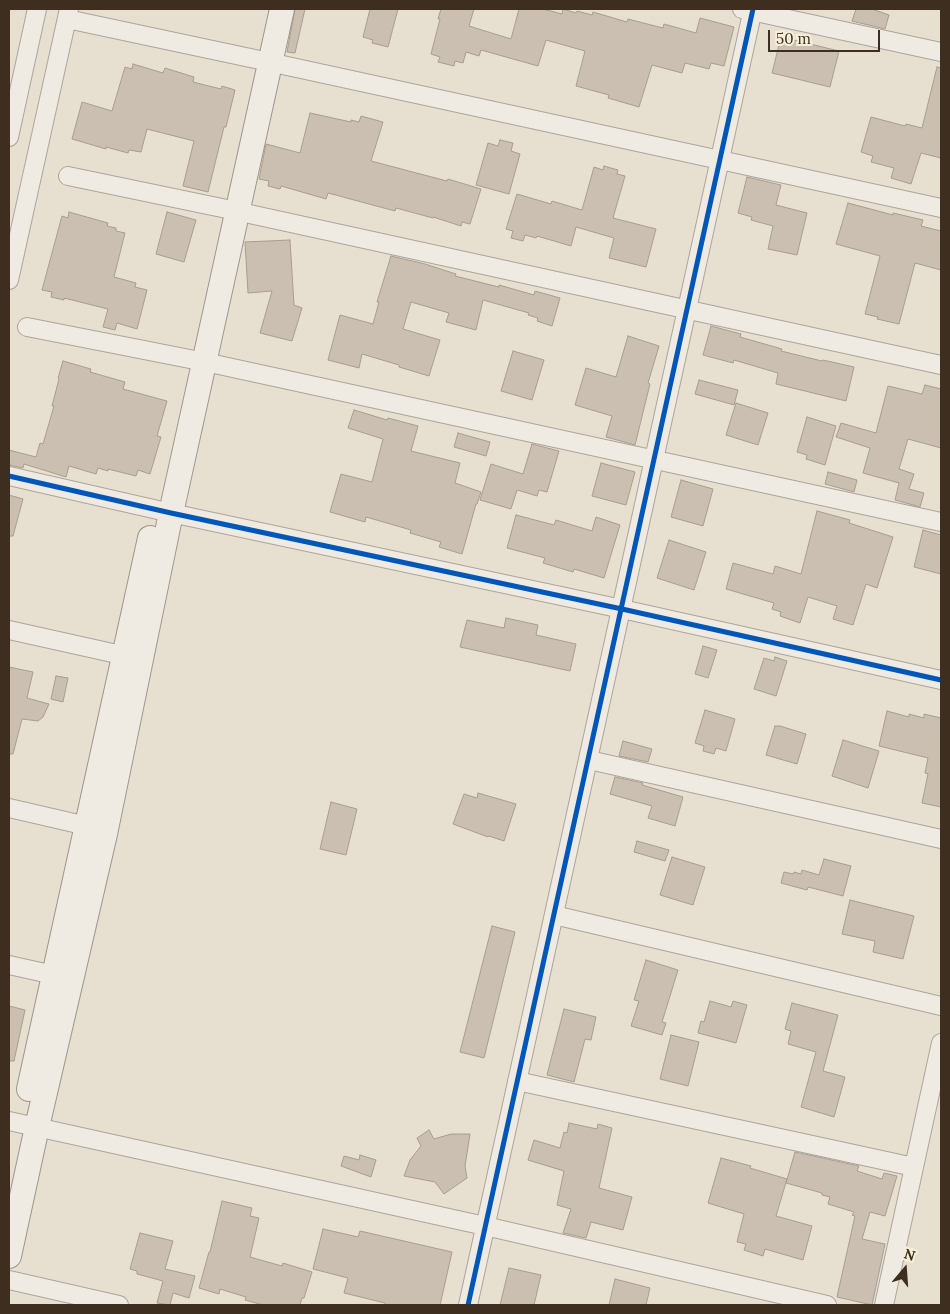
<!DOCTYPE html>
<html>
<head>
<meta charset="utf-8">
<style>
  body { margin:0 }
  #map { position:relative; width:950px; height:1314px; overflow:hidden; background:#e7e0d1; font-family:Lora,serif }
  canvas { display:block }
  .frame { position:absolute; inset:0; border:10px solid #3d2e20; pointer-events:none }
  .north { position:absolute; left:880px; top:1244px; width:50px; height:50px; -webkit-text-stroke:4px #f7eed8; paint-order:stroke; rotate:18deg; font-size:14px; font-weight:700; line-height:20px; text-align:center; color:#3d2e20 }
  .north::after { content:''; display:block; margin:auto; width:18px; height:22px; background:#3d2e20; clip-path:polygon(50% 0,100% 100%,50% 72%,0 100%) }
  .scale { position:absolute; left:768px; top:30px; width:112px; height:22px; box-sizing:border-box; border:2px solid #3d2e20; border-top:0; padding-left:6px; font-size:15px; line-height:18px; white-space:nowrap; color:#3d2e20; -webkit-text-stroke:4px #f7eed8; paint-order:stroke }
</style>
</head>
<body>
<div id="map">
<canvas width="950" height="1314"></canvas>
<div class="frame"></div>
<div class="north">N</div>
<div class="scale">50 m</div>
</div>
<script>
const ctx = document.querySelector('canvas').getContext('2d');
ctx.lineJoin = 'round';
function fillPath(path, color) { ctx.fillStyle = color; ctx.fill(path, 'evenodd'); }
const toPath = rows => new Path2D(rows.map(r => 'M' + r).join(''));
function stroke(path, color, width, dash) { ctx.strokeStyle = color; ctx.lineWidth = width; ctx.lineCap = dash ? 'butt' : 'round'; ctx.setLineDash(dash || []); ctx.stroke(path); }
const building = toPath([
  [295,9,305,9,295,53,287,52,295,9],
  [370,9,398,9,388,47,372,43,373,40,363,37,370,9],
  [441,9,474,9,469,26,511,39,519,9,543,9,562,14,563,9,576,13,577,11,592,15,593,12,627,22,628,19,663,28,664,24,696,33,700,18,734,27,724,66,711,63,709,69,685,63,682,73,652,65,639,107,608,98,609,95,576,86,585,51,546,40,538,66,481,50,479,56,466,52,463,63,455,61,454,66,438,62,440,57,431,54,440,19,438,19,441,9],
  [856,9,872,9,889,15,885,29,852,21,856,9],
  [781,37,839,51,830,87,772,73,781,37],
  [133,64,163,73,165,68,194,77,193,82,221,89,222,86,235,90,226,127,224,127,208,192,183,186,194,141,147,129,141,152,129,150,128,153,106,147,106,149,72,139,82,102,112,111,125,67,132,69,133,64],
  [937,67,941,68,941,158,921,153,911,184,891,178,894,168,871,162,873,156,861,152,871,117,905,126,906,124,922,128,937,67],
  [310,113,351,122,351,120,359,122,361,116,383,122,371,161,447,181,448,179,481,189,470,224,462,222,461,226,433,217,433,218,396,208,395,211,328,193,326,199,281,186,280,189,268,186,269,181,259,179,266,144,300,153,310,113],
  [500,140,513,143,511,151,520,154,509,194,476,185,488,143,498,146,500,140],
  [604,166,618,170,617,174,625,176,613,218,656,229,646,267,609,258,614,238,576,227,571,246,537,236,536,238,525,235,523,241,511,238,513,231,506,229,517,194,551,204,552,201,582,210,594,167,603,170,604,166],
  [747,177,781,185,776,205,807,213,797,255,768,249,773,226,751,220,752,217,738,213,747,177],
  [848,203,893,215,893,213,923,220,921,226,941,231,941,270,915,263,899,324,877,319,878,317,865,314,880,256,836,244,848,203],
  [69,212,108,223,107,226,116,228,116,231,125,233,114,277,136,283,135,287,147,290,137,329,117,323,115,330,103,327,108,309,64,298,64,300,51,297,52,292,42,290,62,216,68,218,69,212],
  [167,212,196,220,184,262,156,254,167,212],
  [290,240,294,305,302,308,292,341,260,333,272,291,248,293,245,242,290,240],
  [391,256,425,264,456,274,455,276,499,287,499,285,534,295,535,291,560,298,552,326,537,321,538,318,528,315,529,313,483,300,476,330,446,322,449,313,411,302,403,329,440,340,429,376,399,367,399,365,362,354,359,368,328,360,340,315,373,324,379,302,377,302,391,256],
  [711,326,741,334,740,337,782,349,781,351,822,361,823,360,854,367,846,401,776,384,778,373,734,360,733,363,703,355,711,326],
  [628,336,659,346,648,383,650,384,635,445,606,437,612,416,575,405,586,368,616,377,628,336],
  [513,351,544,360,532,400,501,391,513,351],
  [63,361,91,369,90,372,125,382,123,389,167,401,157,436,161,437,150,474,138,470,136,476,108,469,108,471,98,468,96,474,69,466,66,477,24,464,23,468,9,465,9,450,36,457,40,443,43,444,54,406,52,406,59,379,58,378,63,361],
  [699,380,738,390,734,405,695,394,699,380],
  [925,385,941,389,941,448,908,439,899,469,914,474,909,489,924,493,920,507,895,500,899,483,863,473,870,448,836,437,841,423,876,433,888,386,922,394,925,385],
  [736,403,768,413,758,445,726,435,736,403],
  [354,410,387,420,388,418,418,426,411,451,460,463,455,483,481,492,477,504,476,504,462,554,439,547,441,542,410,533,411,530,366,517,365,522,330,512,341,474,372,482,383,439,348,428,354,410],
  [807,417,836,426,825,465,806,459,807,455,797,452,807,417],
  [458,433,490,442,486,456,454,447,458,433],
  [532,444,559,451,547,492,539,490,537,496,517,490,511,509,480,500,491,464,523,474,532,444],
  [601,463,635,472,626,505,592,496,601,463],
  [828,472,857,480,854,492,825,484,828,472],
  [681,480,713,489,703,526,671,517,681,480],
  [9,495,23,499,13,536,9,536,9,495],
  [817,511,850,520,849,523,893,537,877,588,866,584,853,625,833,619,837,606,808,597,800,623,780,616,781,612,772,609,774,603,726,589,733,563,773,574,775,566,801,574,817,511],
  [516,515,554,525,556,520,592,531,596,517,620,525,604,578,574,569,573,572,543,563,545,558,507,548,516,515],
  [923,530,941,535,941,574,914,567,923,530],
  [669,540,706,552,694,590,657,578,669,540],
  [506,618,538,625,536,635,576,644,570,671,460,647,467,620,504,628,506,618],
  [703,646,717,650,708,678,695,674,703,646],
  [775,657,787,661,776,696,754,689,764,658,774,661,775,657],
  [9,667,33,672,27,698,49,704,43,717,38,721,22,719,13,754,9,754,9,667],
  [56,676,68,678,63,702,51,699,56,676],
  [705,710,735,719,726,751,716,748,714,754,703,751,704,746,695,743,705,710],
  [887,711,909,717,909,714,924,718,924,714,941,718,941,807,922,803,928,774,925,773,928,758,879,746,887,711],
  [775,726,780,726,806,734,797,764,766,755,775,726],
  [843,740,879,751,868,788,832,776,843,740],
  [623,741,652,749,648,762,619,756,623,741],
  [615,777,643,783,642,785,683,797,675,826,648,818,652,806,610,794,615,777],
  [478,793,516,804,504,841,489,836,488,837,453,824,464,794,477,798,478,793],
  [331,802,357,809,346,855,320,849,331,802],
  [637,841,669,850,665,861,634,852,637,841],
  [672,857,705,867,693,905,660,895,672,857],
  [824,859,851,866,843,896,808,887,807,890,781,883,784,872,793,874,794,872,801,874,802,870,819,875,824,859],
  [850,900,914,916,903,959,873,952,875,941,842,934,850,900],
  [492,926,515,932,484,1058,460,1052,492,926],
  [646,960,678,970,662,1022,666,1023,662,1035,631,1026,639,1001,634,1000,646,960],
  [710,1001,731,1007,733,1001,747,1005,736,1043,698,1033,701,1021,704,1022,710,1001],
  [792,1003,838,1015,823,1071,845,1077,834,1117,801,1107,816,1052,788,1044,791,1031,785,1029,792,1003],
  [9,1006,25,1010,14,1061,9,1061,9,1006],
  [564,1009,596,1017,591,1040,585,1039,574,1082,547,1075,564,1009],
  [671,1035,699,1042,688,1086,660,1079,671,1035],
  [569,1123,597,1129,598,1124,612,1128,599,1188,632,1197,623,1230,591,1222,586,1238,563,1233,571,1209,557,1205,564,1171,528,1160,534,1140,560,1148,564,1132,567,1133,569,1123],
  [429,1130,434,1139,451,1134,470,1134,465,1166,467,1178,444,1194,435,1182,404,1176,410,1160,421,1146,417,1138,429,1130],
  [795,1152,859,1166,857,1171,882,1179,884,1173,897,1176,885,1216,870,1212,862,1239,885,1244,872,1305,837,1297,855,1216,852,1215,854,1212,828,1204,830,1197,822,1195,822,1193,786,1183,795,1152],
  [360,1155,376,1160,371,1177,341,1166,344,1156,359,1160,360,1155],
  [721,1158,751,1166,750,1168,787,1179,776,1216,812,1226,803,1260,765,1249,763,1256,744,1250,746,1244,737,1242,744,1214,708,1203,721,1158],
  [222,1201,252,1208,250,1216,259,1218,250,1257,282,1266,283,1263,312,1272,304,1298,302,1298,300,1305,263,1305,245,1300,246,1297,220,1289,219,1294,199,1288,209,1252,210,1252,222,1201],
  [323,1229,358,1237,360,1231,452,1252,440,1305,385,1305,385,1303,344,1293,348,1278,313,1269,323,1229],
  [140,1233,173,1241,165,1269,195,1276,189,1298,173,1293,170,1305,157,1303,163,1281,137,1274,137,1271,130,1269,140,1233],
  [509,1268,541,1275,534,1305,500,1305,509,1268],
  [615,1279,650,1288,646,1305,609,1305,615,1279]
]);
fillPath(building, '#cbbfb2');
stroke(building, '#a89c90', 1);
const street = toPath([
  [742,9,941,52],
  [67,19,255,59,941,208],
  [9,137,37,9],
  [68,176,222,208,941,365],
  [9,280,69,9],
  [27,327,205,362,941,522],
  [9,476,171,513,622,609,941,680],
  [9,630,135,658],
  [589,760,941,839],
  [9,808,87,826],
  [554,915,941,1006],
  [9,965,54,975],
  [517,1081,914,1167],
  [9,1121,485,1226,827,1305],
  [9,1280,119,1305],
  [468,1305,753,9],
  [884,1305,941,1043]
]);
const secondary = toPath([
  [29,1089,150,538],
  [9,1256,37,1127,105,834,171,513,282,9]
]);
stroke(street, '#ada599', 20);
stroke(secondary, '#9c958a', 26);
stroke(street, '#efebe3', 18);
stroke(secondary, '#efebe3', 24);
stroke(toPath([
  [9,476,171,513,622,609,941,680],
  [468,1305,753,9]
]), '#0057b8', 5);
</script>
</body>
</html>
